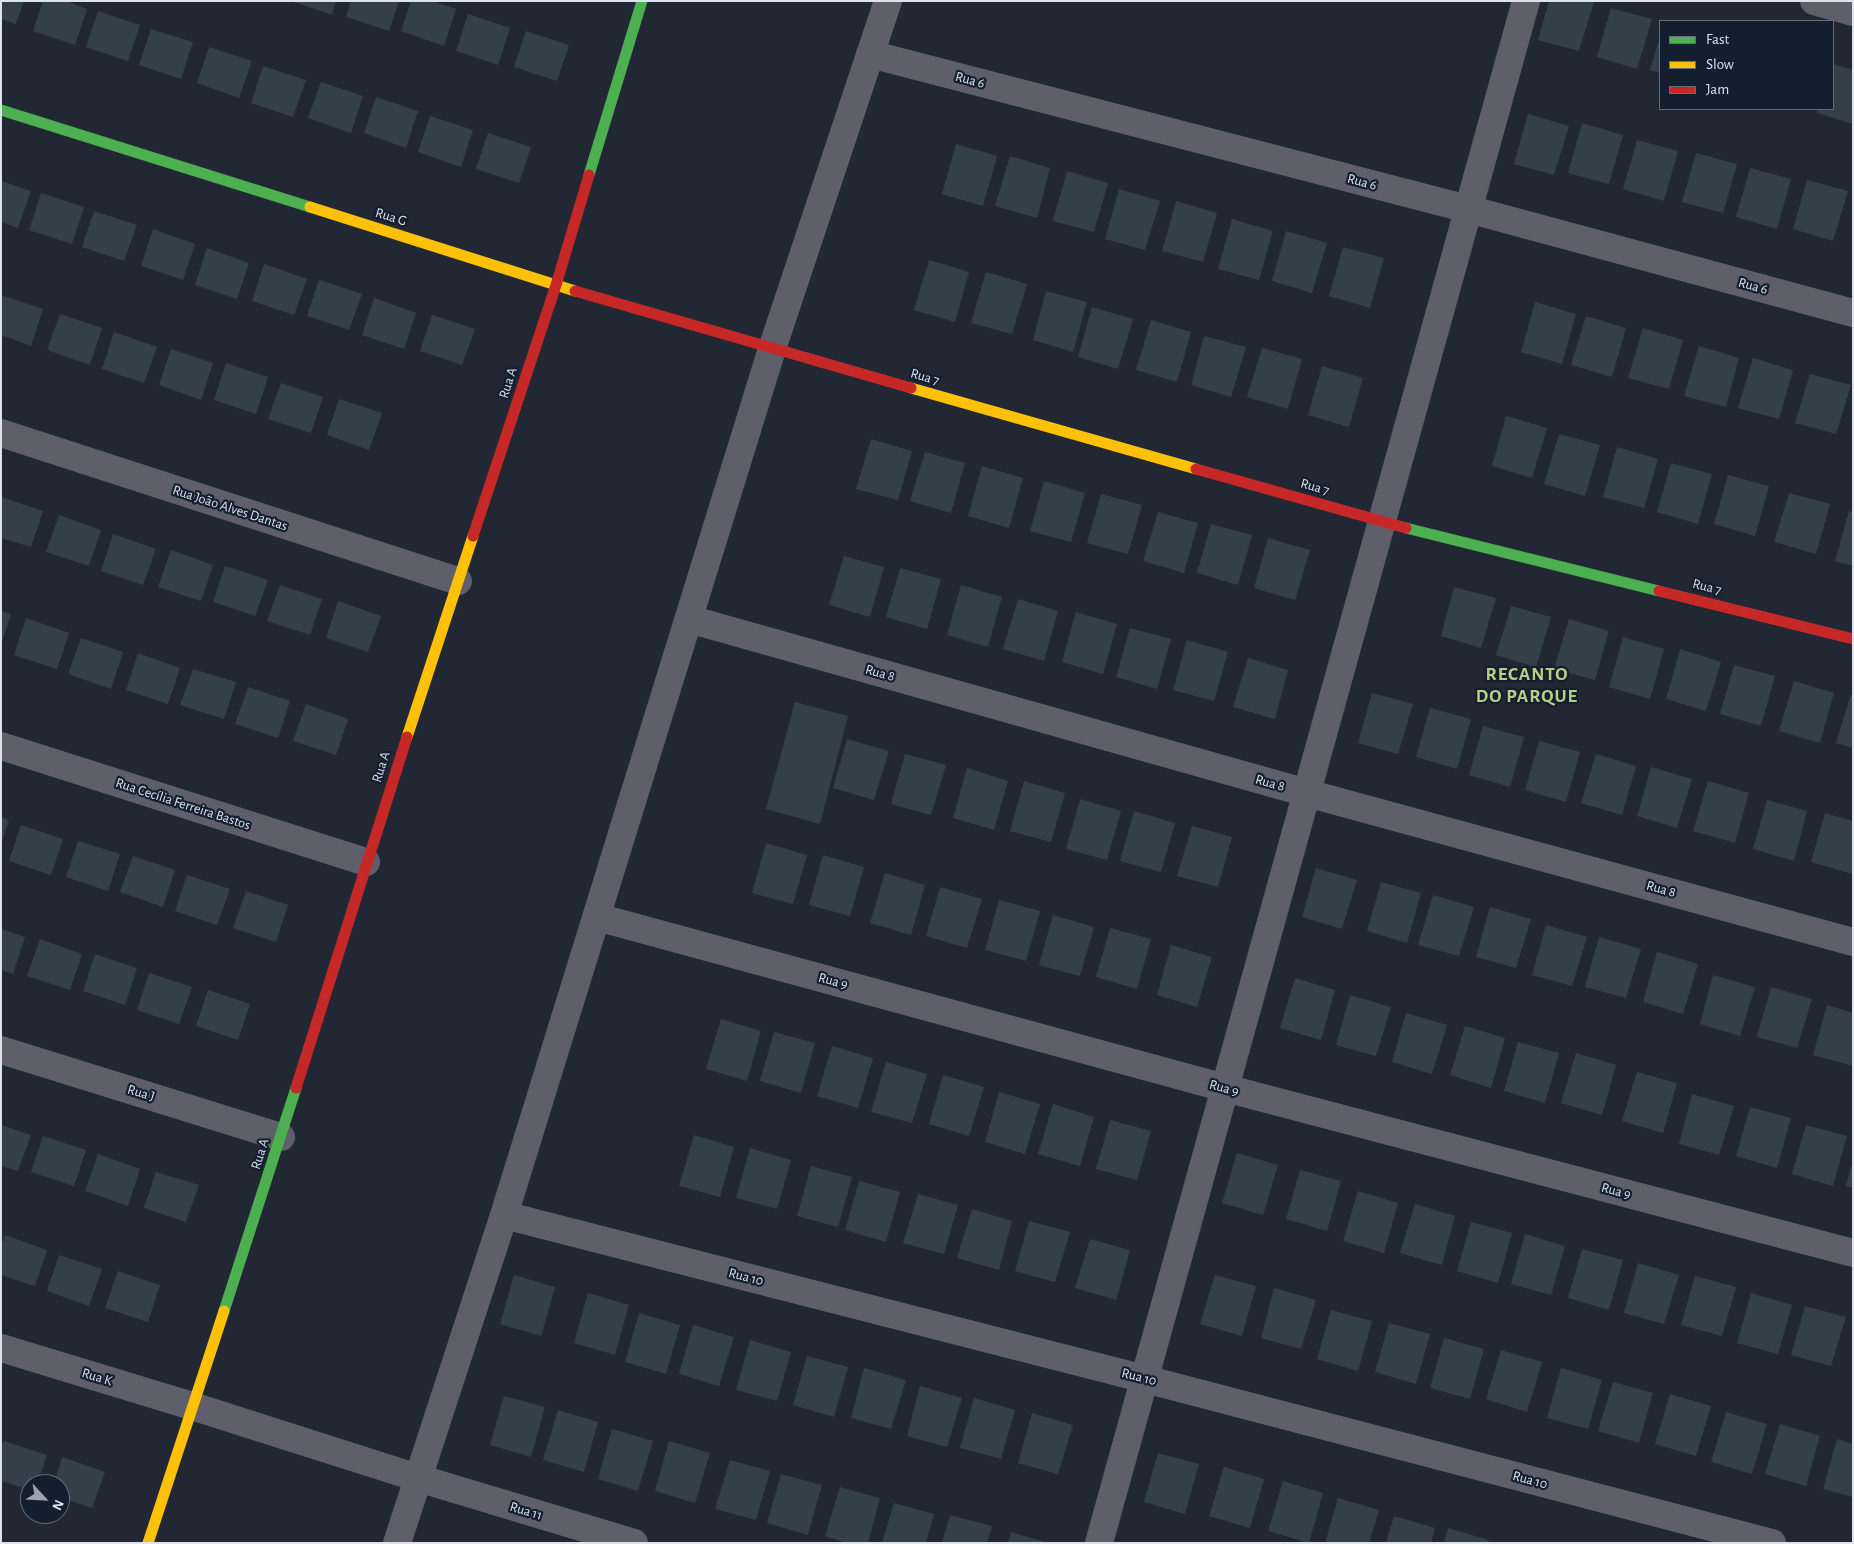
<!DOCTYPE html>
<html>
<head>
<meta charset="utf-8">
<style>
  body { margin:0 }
  #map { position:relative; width:1854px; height:1544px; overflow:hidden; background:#222833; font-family:"Alegreya Sans",sans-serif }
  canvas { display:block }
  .frame { position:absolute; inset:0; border:2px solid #dce3ef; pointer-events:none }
  .legend { position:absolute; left:1659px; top:20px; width:175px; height:90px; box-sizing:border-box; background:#131e2f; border:1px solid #636d7c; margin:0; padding:6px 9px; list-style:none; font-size:15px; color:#dce3ef }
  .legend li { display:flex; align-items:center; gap:10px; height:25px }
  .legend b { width:25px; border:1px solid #636d7c }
  .north { position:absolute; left:20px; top:1474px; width:50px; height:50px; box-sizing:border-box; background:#131e2f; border:1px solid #636d7c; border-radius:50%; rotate:115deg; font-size:14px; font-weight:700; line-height:20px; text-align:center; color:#dce3ef }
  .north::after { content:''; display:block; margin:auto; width:18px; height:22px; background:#9ba2ad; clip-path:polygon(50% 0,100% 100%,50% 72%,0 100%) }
</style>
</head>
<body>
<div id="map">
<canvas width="1854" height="1544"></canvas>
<div class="frame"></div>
<ul class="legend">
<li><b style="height:6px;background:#4caf50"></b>Fast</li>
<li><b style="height:6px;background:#ffc107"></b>Slow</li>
<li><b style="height:6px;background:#c62828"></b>Jam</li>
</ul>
<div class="north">N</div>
</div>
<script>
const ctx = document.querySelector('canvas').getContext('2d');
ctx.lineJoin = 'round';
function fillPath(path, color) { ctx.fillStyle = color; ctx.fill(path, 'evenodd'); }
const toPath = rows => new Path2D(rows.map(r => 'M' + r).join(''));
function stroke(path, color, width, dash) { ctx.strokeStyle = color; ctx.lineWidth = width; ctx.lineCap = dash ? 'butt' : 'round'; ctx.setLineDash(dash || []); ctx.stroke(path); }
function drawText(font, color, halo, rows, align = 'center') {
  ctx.font = font + ' "Alegreya Sans",sans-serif'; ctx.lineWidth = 4.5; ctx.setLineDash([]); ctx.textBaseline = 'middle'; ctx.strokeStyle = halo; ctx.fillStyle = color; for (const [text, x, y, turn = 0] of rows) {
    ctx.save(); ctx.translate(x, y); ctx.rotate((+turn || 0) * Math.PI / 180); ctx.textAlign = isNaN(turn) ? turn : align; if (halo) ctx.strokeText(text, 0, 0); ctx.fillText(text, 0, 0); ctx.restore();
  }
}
fillPath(toPath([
  [1,1,24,1,16,24,1,19],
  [43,1,66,1,87,9,75,45,33,31],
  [291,1,336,1,332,15],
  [351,1,399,1,389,31,346,17],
  [411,1,432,1,456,9,444,46,401,31],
  [1549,1,1594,2,1579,51,1538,40],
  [1611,8,1652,19,1637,69,1597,57],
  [98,11,140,25,128,61,86,47],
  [468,14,510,28,498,65,456,51],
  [151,29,193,42,181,79,139,65],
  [526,31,569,45,557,81,514,67],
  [1660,37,1660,73,1650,70],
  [209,47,252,61,239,98,197,83],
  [1833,64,1853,70,1853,124,1817,113,1818,109,1833,109],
  [263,66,306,80,293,117,251,103],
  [321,82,363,96,351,133,308,118],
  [376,97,418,111,406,148,364,133],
  [1528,114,1569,126,1554,175,1514,164],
  [430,116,473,130,461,167,418,152],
  [1582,123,1623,135,1609,184,1568,173],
  [488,133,531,147,519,183,476,169],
  [1637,140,1678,151,1664,201,1623,189],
  [956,144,997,156,983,206,942,194],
  [1696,153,1737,164,1723,213,1682,202],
  [1010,156,1050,168,1037,218,995,206],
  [1750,168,1791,179,1777,229,1736,217],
  [1067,171,1108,183,1094,232,1053,221],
  [1807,180,1848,191,1833,241,1793,229],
  [1,181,31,191,18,228,1,222],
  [1119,189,1160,201,1145,250,1105,239],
  [41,193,84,207,72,244,29,230],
  [1176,201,1217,213,1203,262,1162,251],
  [94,211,137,225,124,261,82,247],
  [1232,219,1273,231,1259,280,1218,269],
  [153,229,195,244,183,280,141,266],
  [1286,231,1327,243,1312,293,1272,281],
  [1343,247,1384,258,1370,308,1329,296],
  [207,248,249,263,237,299,195,285],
  [929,260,969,272,955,322,914,310],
  [264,264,307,279,294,315,252,301],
  [986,272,1027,284,1012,334,971,323],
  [319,280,362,294,349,330,307,316],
  [1046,291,1087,302,1073,352,1033,340],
  [1,295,43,309,31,346,1,335],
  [374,298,416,313,404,349,362,335],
  [1535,302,1576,314,1562,364,1521,352],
  [1092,307,1133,319,1118,369,1078,357],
  [60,314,102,328,90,365,47,350],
  [432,315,475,329,462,365,420,351],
  [1586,316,1626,328,1612,377,1571,365],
  [1151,320,1191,332,1177,382,1136,370],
  [1643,328,1683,340,1669,389,1628,378],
  [114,332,157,347,144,383,102,369],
  [1204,336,1246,347,1231,397,1191,385],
  [1699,346,1739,358,1726,407,1684,396],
  [1262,348,1302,359,1288,409,1247,397],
  [171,349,213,363,201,400,159,385],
  [1753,358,1793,370,1779,419,1738,408],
  [226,363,268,377,256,414,214,400],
  [1322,366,1363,378,1349,427,1308,415],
  [1810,374,1851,385,1836,434,1795,423],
  [281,383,323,397,311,433,268,419],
  [339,399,382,413,369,450,327,435],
  [1506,416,1547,428,1532,478,1492,466],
  [1559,434,1600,445,1585,496,1544,484],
  [871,439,912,451,898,500,856,489],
  [1617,447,1658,459,1644,508,1603,497],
  [925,452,965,463,951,513,910,501],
  [1671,463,1712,474,1698,524,1657,512],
  [982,466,1023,478,1009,528,968,516],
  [1728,475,1769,486,1755,536,1714,524],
  [1044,481,1085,493,1071,542,1030,531],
  [1789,493,1830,504,1816,554,1774,542],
  [1101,494,1142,505,1128,554,1087,543],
  [1,497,43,511,31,547,1,538],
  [1849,511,1853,512,1853,566,1835,561],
  [1158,512,1198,523,1184,573,1143,561],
  [59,515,101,530,89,566,46,552],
  [1211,524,1252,535,1238,585,1197,573],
  [113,534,156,549,143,585,101,571],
  [1268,538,1310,550,1295,600,1254,588],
  [171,550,213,565,201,601,158,587],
  [844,556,884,567,870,617,829,605],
  [225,566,268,580,255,616,213,602],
  [900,568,941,579,927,629,886,617],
  [280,585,322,599,310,635,267,621],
  [961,585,1002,597,988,647,947,635],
  [1454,587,1496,598,1481,648,1441,636],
  [1018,599,1058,611,1044,661,1003,649],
  [338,601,381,616,368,652,326,638],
  [1511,606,1551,617,1536,667,1496,655],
  [1,611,11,614,2,642,1,642],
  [1076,612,1117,624,1103,674,1062,662],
  [26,618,69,633,57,669,14,655],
  [1569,619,1609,631,1595,680,1554,669],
  [1130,628,1171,639,1157,689,1116,677],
  [1623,637,1664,649,1650,699,1609,687],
  [81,638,123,652,111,689,68,674],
  [1187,640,1228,652,1214,701,1173,690],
  [1680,649,1721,662,1706,711,1666,699],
  [138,653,180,668,168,704,126,690],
  [1248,658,1288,670,1275,719,1233,707],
  [1734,665,1775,676,1761,726,1720,714],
  [193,669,236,682,224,719,180,705],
  [1794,681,1834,693,1820,743,1779,731],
  [248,687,290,701,278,738,235,724],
  [1372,693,1413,704,1398,754,1358,743],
  [1851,694,1853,694,1853,748,1836,743],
  [795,702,848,716,820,824,766,809],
  [306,704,348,719,336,755,293,741],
  [1430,708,1471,719,1457,769,1416,757],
  [1483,726,1524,737,1510,787,1469,775],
  [847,739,889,751,874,800,833,788],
  [1539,741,1580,752,1566,802,1525,790],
  [905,754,946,765,931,815,891,804],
  [1596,754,1636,766,1622,815,1581,803],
  [1651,767,1692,779,1677,828,1637,816],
  [967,768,1008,781,994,830,953,818],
  [1024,781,1065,793,1051,842,1010,831],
  [1708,781,1749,793,1735,843,1693,831],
  [1080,799,1121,811,1107,860,1066,849],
  [1767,800,1807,811,1794,861,1753,849],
  [1134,811,1175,823,1161,872,1120,861],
  [1825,813,1853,821,1852,874,1811,862],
  [1,817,9,820,2,841,1,841],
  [21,825,63,839,51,875,9,861],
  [1192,826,1232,837,1218,887,1177,876],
  [78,841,120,854,108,891,66,877],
  [766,843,807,855,793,904,752,893],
  [823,855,864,867,850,916,809,905],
  [133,856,175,870,163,907,120,892],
  [1316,868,1357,880,1342,929,1302,917],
  [885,873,925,885,911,935,870,923],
  [187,875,230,889,217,925,175,911],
  [1381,882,1421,893,1407,943,1367,931],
  [940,887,982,899,967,948,926,936],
  [246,891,288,905,276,942,233,928],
  [1433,895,1474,907,1459,956,1418,945],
  [999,900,1040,911,1026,961,985,950],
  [1490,907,1531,919,1516,968,1476,957],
  [1053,915,1094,927,1080,976,1039,965],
  [1546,925,1587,937,1572,986,1532,975],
  [1110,928,1151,939,1137,989,1096,977],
  [1,929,25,937,13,974,1,970],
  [1599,937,1641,949,1626,998,1585,987],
  [40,939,82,954,70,990,27,976],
  [1171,945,1212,957,1197,1007,1157,995],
  [1657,952,1698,964,1683,1014,1643,1002],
  [95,954,137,968,125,1005,83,991],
  [149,973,192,987,179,1024,137,1010],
  [1713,975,1755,987,1740,1036,1700,1024],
  [1295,978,1335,990,1321,1040,1280,1028],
  [1771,987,1812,999,1797,1048,1757,1037],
  [208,990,250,1004,238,1040,196,1026],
  [1350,995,1391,1007,1376,1056,1336,1045],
  [1827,1005,1853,1013,1853,1066,1813,1055],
  [1406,1013,1447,1025,1432,1074,1392,1062],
  [721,1019,761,1031,747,1081,706,1069],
  [1465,1026,1505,1038,1491,1088,1450,1075],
  [774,1032,815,1043,801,1093,760,1081],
  [1518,1042,1559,1053,1545,1103,1504,1091],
  [832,1046,873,1058,858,1108,817,1096],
  [1576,1053,1616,1065,1602,1115,1561,1103],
  [886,1062,927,1074,912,1123,871,1112],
  [1637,1072,1677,1083,1663,1133,1622,1121],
  [943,1075,984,1087,969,1136,929,1124],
  [999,1092,1040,1104,1025,1154,985,1142],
  [1692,1094,1734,1106,1719,1155,1679,1144],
  [1053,1104,1094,1117,1080,1166,1038,1154],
  [1750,1107,1791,1118,1777,1168,1736,1156],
  [1110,1120,1151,1131,1137,1180,1096,1169],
  [1,1125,31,1135,18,1171,1,1166],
  [1806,1125,1847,1136,1833,1186,1792,1174],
  [694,1135,734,1147,720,1197,679,1186],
  [43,1136,86,1150,74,1186,31,1172],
  [750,1148,791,1160,777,1209,736,1198],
  [1237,1153,1278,1165,1263,1215,1222,1203],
  [98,1154,140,1169,128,1206,85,1191],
  [1852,1163,1853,1163,1853,1188,1846,1186],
  [811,1166,852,1177,838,1227,797,1216],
  [1300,1170,1341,1181,1327,1231,1286,1219],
  [156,1172,199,1185,186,1222,144,1208],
  [859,1181,900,1192,886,1242,845,1230],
  [1358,1191,1398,1203,1384,1253,1343,1241],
  [918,1194,958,1205,944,1254,903,1243],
  [1415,1204,1455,1216,1442,1265,1400,1253],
  [972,1209,1012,1221,999,1270,957,1258],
  [1029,1221,1070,1232,1055,1282,1015,1271],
  [1471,1222,1512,1233,1498,1283,1457,1271],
  [1525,1234,1565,1246,1551,1295,1511,1284],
  [5,1235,47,1250,35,1286,1,1275,1,1246],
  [1090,1239,1130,1250,1116,1300,1075,1288],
  [1582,1249,1623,1260,1609,1310,1568,1298],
  [59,1255,102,1269,89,1306,47,1291],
  [1638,1263,1679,1275,1664,1324,1624,1313],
  [118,1271,160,1285,148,1322,105,1308],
  [514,1275,555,1287,541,1336,500,1324],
  [1215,1275,1256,1286,1242,1336,1200,1324],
  [1695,1276,1736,1287,1722,1336,1681,1325],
  [1274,1288,1316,1300,1301,1349,1261,1338],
  [588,1293,629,1305,615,1355,574,1343],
  [1751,1293,1792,1305,1778,1354,1737,1343],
  [1805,1306,1846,1317,1831,1366,1791,1355],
  [1331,1310,1372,1321,1358,1371,1317,1359],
  [639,1313,680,1325,666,1374,625,1362],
  [1389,1323,1430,1334,1416,1384,1375,1372],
  [693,1325,734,1337,719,1386,679,1374],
  [1444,1338,1484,1349,1470,1399,1430,1388],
  [750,1340,791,1352,777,1401,736,1390],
  [1501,1350,1542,1362,1527,1412,1486,1399],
  [807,1356,848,1367,834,1417,793,1405],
  [864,1368,906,1380,891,1429,851,1418],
  [1561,1368,1602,1380,1588,1429,1547,1418],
  [1613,1382,1653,1393,1639,1443,1598,1431],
  [920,1386,962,1398,947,1447,907,1436],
  [1670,1394,1711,1406,1696,1456,1655,1444],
  [504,1396,545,1407,531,1457,490,1445],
  [974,1398,1015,1410,1001,1459,960,1448],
  [558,1410,598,1422,584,1472,543,1460],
  [1726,1412,1767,1424,1752,1474,1711,1462],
  [1032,1413,1073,1425,1058,1474,1018,1463],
  [1780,1424,1820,1436,1806,1486,1765,1474],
  [612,1429,653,1441,638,1491,598,1479],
  [1837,1439,1853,1444,1853,1497,1823,1489],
  [4,1441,47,1455,37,1484,30,1484,30,1490,1,1481,1,1448],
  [669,1441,710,1453,695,1503,655,1491],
  [1158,1453,1199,1464,1185,1514,1144,1502],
  [62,1457,105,1472,92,1508,60,1497,60,1484,54,1484],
  [730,1460,770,1471,756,1520,715,1509],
  [1224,1467,1264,1479,1250,1528,1209,1516],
  [781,1474,822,1485,808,1535,767,1523],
  [1283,1481,1323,1493,1309,1543,1268,1531],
  [840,1487,880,1498,868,1543,847,1543,825,1536],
  [1338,1498,1379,1510,1369,1543,1325,1543],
  [894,1503,934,1514,926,1543,882,1543],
  [950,1515,992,1526,987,1543,942,1543],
  [1394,1516,1435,1528,1431,1543,1386,1543],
  [1448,1528,1489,1540,1488,1543,1444,1543],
  [1011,1532,1045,1542,1045,1543,1008,1543]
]), '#33404a');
stroke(toPath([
  [1814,1,1853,12],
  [870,54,1468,209,1853,313],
  [1,433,458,581],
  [689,619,1307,793,1853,942],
  [1,746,366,862],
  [597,917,1225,1088,1853,1253],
  [1,1050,281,1137],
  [504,1215,1145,1379,1772,1543],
  [1,1348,192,1406,418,1478,634,1543],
  [397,1543,504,1215,772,349,888,1],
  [1099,1543,1526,1]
]), '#5e5f6a', 28);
stroke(toPath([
  [1,110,310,207],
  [589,175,642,1],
  [1406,528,1659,591],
  [224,1311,296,1088]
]), '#4caf50', 11);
stroke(toPath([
  [310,207,575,291],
  [911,388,1196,469],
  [407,737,473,536],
  [148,1543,224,1311]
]), '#ffc107', 11);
stroke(toPath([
  [575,291,911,388],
  [1196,469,1406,528],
  [473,536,556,285,589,175],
  [1659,591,1853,639],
  [296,1088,407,737]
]), '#c62828', 11);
drawText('14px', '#dce3ef', '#131e2f', [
  ["Rua 6",970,80,15],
  ["Rua 6",1362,182,15],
  ["Rua G",391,217,17],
  ["Rua 6",1753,286,15],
  ["Rua 7",925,377,16],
  ["Rua A",508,383,-72],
  ["Rua 7",1315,487,16],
  ["Rua João Alves Dantas",230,508,18],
  ["Rua 7",1707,587,14],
  ["Rua 8",880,673,16],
  ["Rua A",381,767,-72],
  ["Rua 8",1270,783,16],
  ["Rua Cecília Ferreira Bastos",183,804,18],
  ["Rua 8",1661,889,15],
  ["Rua 9",833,981,15],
  ["Rua 9",1224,1088,15],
  ["Rua J",141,1093,17],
  ["Rua A",260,1154,-72],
  ["Rua 9",1616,1191,15],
  ["Rua 10",746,1277,14],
  ["Rua K",97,1377,17],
  ["Rua 10",1139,1377,14],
  ["Rua 10",1530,1480,15],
  ["Rua 11",526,1511,17]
]);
ctx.letterSpacing = '1px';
drawText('bold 19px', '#b7ce85', '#131e2f', [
  ["RECANTO",1527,674],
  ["DO PARQUE",1527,696]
]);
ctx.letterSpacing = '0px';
</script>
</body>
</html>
